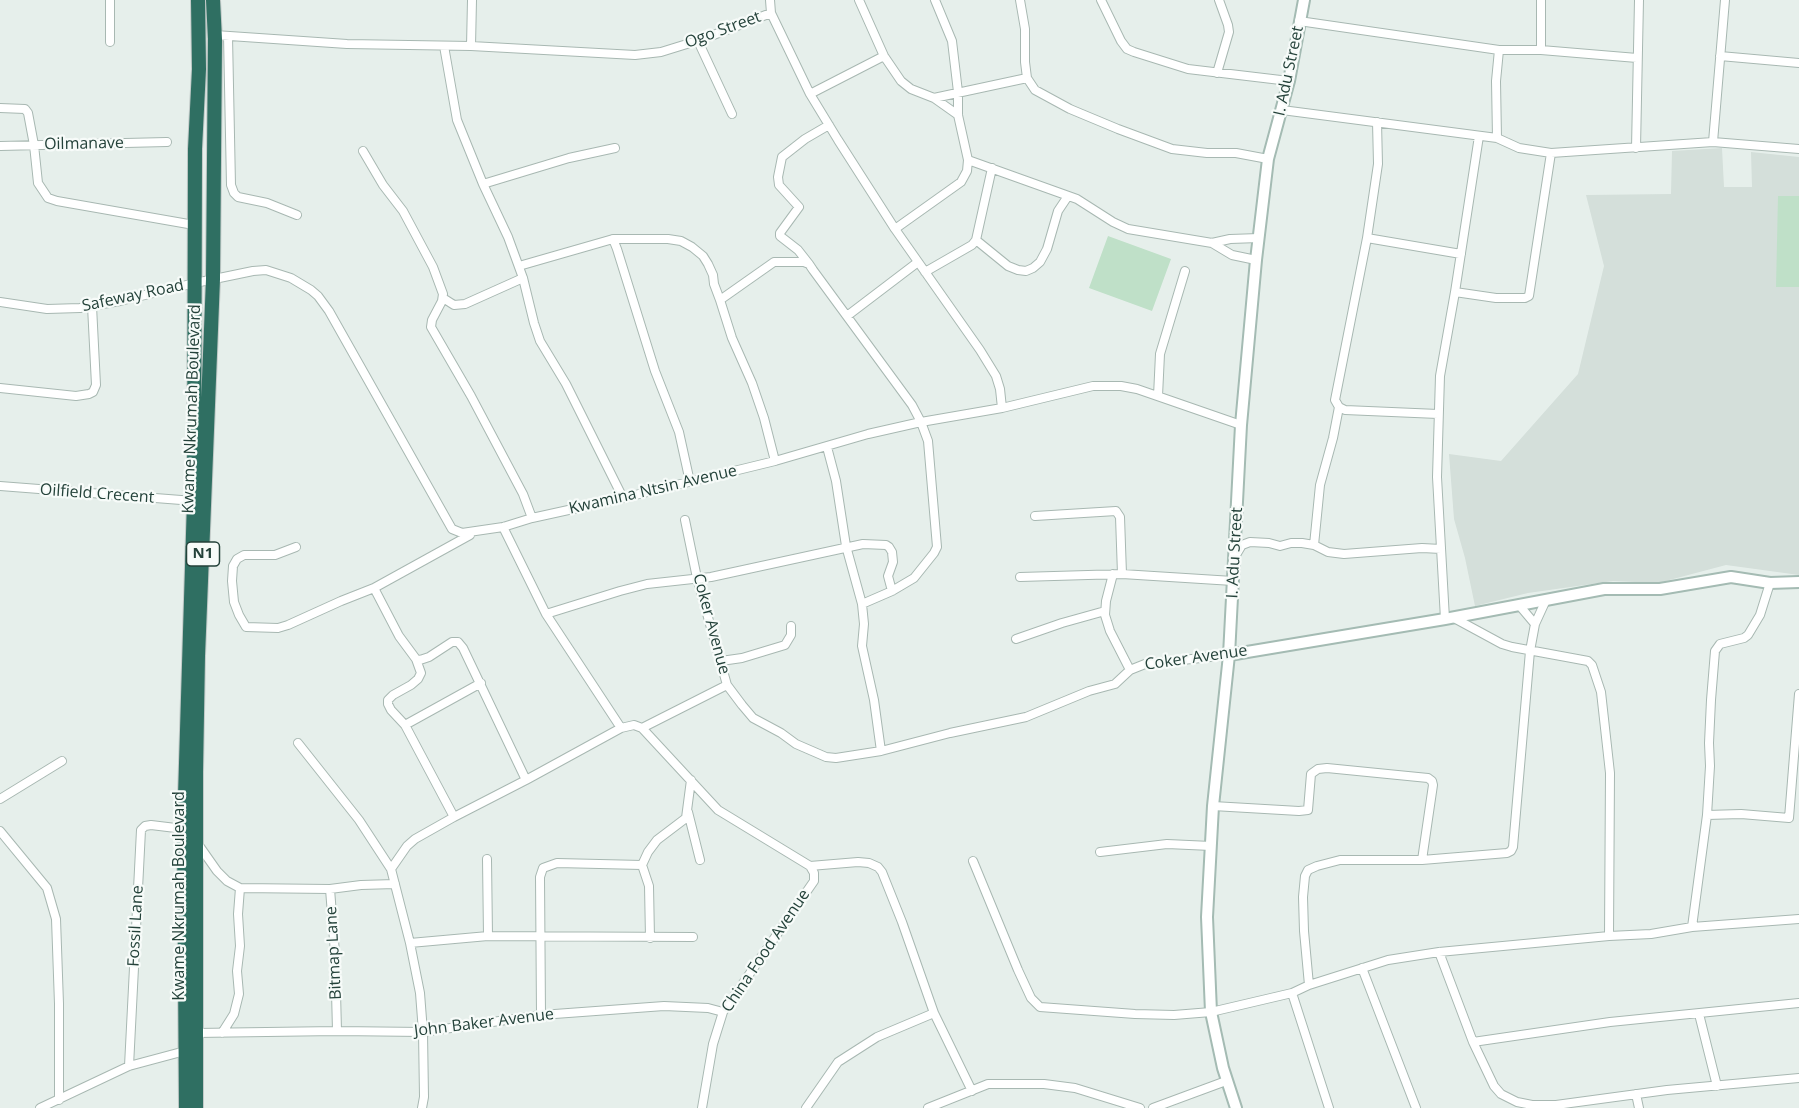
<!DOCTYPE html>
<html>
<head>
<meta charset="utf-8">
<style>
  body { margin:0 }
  canvas { display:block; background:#e6efeb }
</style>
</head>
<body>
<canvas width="1799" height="1108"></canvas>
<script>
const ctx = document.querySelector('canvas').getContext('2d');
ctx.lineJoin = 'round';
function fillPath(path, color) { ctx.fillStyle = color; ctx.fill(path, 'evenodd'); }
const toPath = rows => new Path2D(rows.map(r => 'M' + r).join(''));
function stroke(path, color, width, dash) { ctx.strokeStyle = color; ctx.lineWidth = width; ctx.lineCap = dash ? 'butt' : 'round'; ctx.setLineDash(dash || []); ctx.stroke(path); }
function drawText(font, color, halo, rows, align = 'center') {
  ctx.font = font + ' "Open Sans",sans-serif'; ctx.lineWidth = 4.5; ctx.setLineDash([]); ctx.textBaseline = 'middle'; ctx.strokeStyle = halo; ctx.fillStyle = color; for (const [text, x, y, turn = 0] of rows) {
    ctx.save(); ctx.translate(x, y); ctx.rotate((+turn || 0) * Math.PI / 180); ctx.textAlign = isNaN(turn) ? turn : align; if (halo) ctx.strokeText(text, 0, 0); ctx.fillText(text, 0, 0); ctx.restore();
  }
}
fillPath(toPath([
  [1722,148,1724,187,1752,187,1751,152,1799,157,1799,575,1726,565,1658,583,1613,581,1528,593,1475,606,1465,558,1454,519,1449,454,1501,461,1578,374,1604,266,1586,195,1671,194,1672,151]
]), '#d4dfda');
fillPath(toPath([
  [1778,196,1799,196,1799,287,1776,287],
  [1108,236,1171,259,1152,311,1089,288]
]), '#bfe0c8');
const street = toPath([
  [110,0,110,42],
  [770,0,771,13],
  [859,0,884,56,901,81,911,89,934,98,1027,78],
  [935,0,952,41,958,92,958,115,968,160,1077,199,1113,222,1128,229,1212,243,1230,239,1259,238],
  [1020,0,1025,29,1025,62,1027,78,1035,90,1070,109,1118,129,1172,149,1207,153,1236,153,1268,159],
  [1101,0,1121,41,1127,49,1134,52,1188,69,1289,81],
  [1541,0,1541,50,1637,58],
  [1299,21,1499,50,1496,81,1497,138],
  [215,35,347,44,471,46,635,55,661,52,703,39,771,13,810,94,838,140,895,229,980,350,996,376,1000,389,1002,408],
  [228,36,231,185,234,193,238,197,267,203,297,215],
  [698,41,732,114],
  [444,46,457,120,483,184,508,237,523,278,534,323,540,341,566,384,623,498],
  [471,46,472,0],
  [1499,50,1541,50],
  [1720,56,1799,63],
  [1217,73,1229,32,1228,25,1219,0],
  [810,94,884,56],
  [934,98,958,115],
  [0,108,25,109,28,113,34,145,38,183,48,198,57,201,194,225],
  [1282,110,1497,138,1519,148,1551,153,1713,142,1799,149],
  [1377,122,1378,164,1367,238,1335,400,1339,407,1345,410,1438,414],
  [1713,142,1725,0],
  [0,146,167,142],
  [1636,148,1639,0],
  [363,151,383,185,403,211,433,267,443,294,442,301,432,320,431,327,471,396,523,494,532,518],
  [483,184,569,158,615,148],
  [895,229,961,182,967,171,968,160],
  [1367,238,1461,254],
  [613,239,668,239,681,241,692,247,703,256,708,264,713,275,714,284,720,300],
  [976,240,1008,266,1018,270,1026,271,1033,268,1040,262,1047,249,1058,211,1068,196],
  [1212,243,1232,255,1256,260],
  [809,264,798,250,780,236,780,233,799,207,779,185,778,177,782,157,805,139,829,125],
  [519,266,613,239,617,249,655,371,679,432,690,482],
  [925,272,972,245,976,240,992,168],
  [1455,292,1496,298,1525,298,1529,296,1551,153],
  [443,298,454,305,465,304,523,278],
  [0,302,47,309,80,308,120,301,195,283,253,271,266,270,291,278,311,290,318,296,329,311,452,529,462,533,503,527,532,518,623,498,775,461,868,434,921,422,1002,408,1093,386,1121,386,1137,389,1241,425],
  [847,316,918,262],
  [0,388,76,396,89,394,93,392,96,385,92,306],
  [1158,396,1160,354,1185,271],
  [827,447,836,481,846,546,862,604,864,624,862,646,874,700,881,751],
  [775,461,764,418,752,383,732,338,720,300,774,262,804,262,809,264,813,270,912,405,921,422,928,441,937,547,934,553,914,578,892,591,862,604],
  [0,486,194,501],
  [1035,516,1116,511,1120,517,1122,574],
  [685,520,697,578,727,685,742,705,753,718,781,733,796,744,826,757,836,758,881,751,950,733,1026,717,1089,691,1115,684,1130,670,1145,664,1229,655],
  [503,527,546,614,621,728,634,725,642,728,718,810,810,866,858,862,869,863,878,867,882,872,902,922,934,1013],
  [1314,545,1320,485,1333,438,1339,407],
  [296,547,275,555,244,555,237,559,233,566,232,581,234,602,239,615,246,627,278,628,288,625,341,601,374,588,470,535],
  [1236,555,1242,545,1250,542,1269,543,1280,546,1291,543,1302,543,1314,545,1328,552,1344,554,1422,548,1441,549],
  [1113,574,1106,601,1105,615,1110,631,1130,670],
  [1020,577,1122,574,1233,581],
  [374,588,399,636,416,659,420,660,429,657,452,642,458,642,463,648,526,780,621,728],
  [1519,605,1535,624],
  [546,614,620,591,647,584,711,577,863,544,886,545,889,547,892,552,893,562,888,576,892,591],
  [1454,618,1502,644,1512,647,1588,661,1592,665,1601,692,1610,773,1609,936],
  [1445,619,1437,477,1440,376,1455,292,1479,136],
  [1016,639,1062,623,1105,611],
  [416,659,421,673,418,679,411,685,393,695,388,700,388,704,391,710,405,725,454,817],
  [721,661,742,658,785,645,791,635,791,626],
  [405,725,481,683],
  [642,728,727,685],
  [298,743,359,820,391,869,410,943,420,993,423,1032,424,1097,422,1108],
  [0,799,62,761],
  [1213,806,1299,811,1308,810,1311,774,1318,769,1327,768,1428,778,1432,781,1433,785,1422,860],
  [688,812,700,860],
  [1707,815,1710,766,1709,743,1711,700,1715,651,1720,644,1744,638,1748,635,1760,615,1770,583],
  [0,831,47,888,56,919,59,1004,59,1100],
  [198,844,217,871,227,881,240,888,330,889,361,885,395,884],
  [1100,852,1167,844,1211,846],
  [487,859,488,936],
  [973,861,1018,970,1031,998,1040,1007,1135,1014,1174,1015,1211,1012,1292,993,1329,1108],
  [391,869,407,846,415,839,454,817,526,780],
  [330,889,335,953,337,1031],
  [1692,927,1707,815,1741,814,1789,818,1799,694],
  [650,938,649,886,642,865,648,852,657,840,686,818,691,780],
  [410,943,488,936,693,937],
  [1439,952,1473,1042,1494,1086,1501,1094,1517,1102,1532,1105,1556,1105,1667,1090,1799,1078],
  [1362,968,1416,1108],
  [1309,985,1304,931,1303,897,1305,876,1308,870,1317,866,1340,860,1422,860,1507,853,1511,851,1513,847,1530,651,1535,624,1546,600],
  [1292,993,1309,985,1388,960,1439,952,1609,936,1651,934,1692,927,1799,919],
  [1699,1014,1717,1086],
  [541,1015,540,877,543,868,557,863,642,865],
  [196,1033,337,1031,423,1032,541,1015,664,1006,708,1008,723,1012],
  [222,1033,234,1014,239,994,237,971,240,946,238,914,240,888],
  [1473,1042,1610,1022,1799,1003],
  [129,1066,141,830,145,826,151,825,184,829],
  [1636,1094,1639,1108],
  [40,1108,129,1066,185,1051],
  [702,1108,713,1044,723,1012,814,881,814,873,810,866],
  [806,1108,838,1062,877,1037,934,1013,972,1091],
  [928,1108,988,1084,1044,1084,1075,1088,1140,1108],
  [1153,1108,1226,1081]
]);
const secondary = toPath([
  [1229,655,1445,619,1604,589,1660,589,1731,577,1770,583,1799,582],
  [1236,1108,1223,1068,1211,1012,1207,917,1213,806,1229,655,1241,425,1256,260,1268,159,1289,81,1304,0]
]);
const highway = toPath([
  [186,1108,184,829,194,501,195,149,199,69,198,0],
  [196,1108,196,772,198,656,213,279,215,39,213,0]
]);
stroke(street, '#a8b8b2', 10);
stroke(secondary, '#a4bbb3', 14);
stroke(highway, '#c2cac8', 16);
stroke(street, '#fff', 8);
stroke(secondary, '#fff', 10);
stroke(highway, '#2f6f62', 14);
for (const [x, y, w] of [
  [203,554,33]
]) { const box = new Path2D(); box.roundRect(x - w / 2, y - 12, w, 24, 4.5); ctx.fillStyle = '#f7fbf9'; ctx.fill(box); stroke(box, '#24423a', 1.5); }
drawText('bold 15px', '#24423a', null, [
  ["N1",203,554]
]);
drawText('16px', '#24423a', '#f7fbf9', [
  ["Ogo Street",723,30,-20],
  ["I. Adu Street",1289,71,-78],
  ["Oilmanave",84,144,-1],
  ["Safeway Road",133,296,-12],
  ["Kwame Nkrumah Boulevard",192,409,-88],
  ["Kwamina Ntsin Avenue",653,490,-13],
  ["Oilfield Crecent",97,494,4],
  ["I. Adu Street",1235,553,-87],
  ["Coker Avenue",711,624,75],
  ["Coker Avenue",1196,658,-8],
  ["Kwame Nkrumah Boulevard",179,896,-90],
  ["Fossil Lane",136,926,-87],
  ["China Food Avenue",766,951,-56],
  ["Bitmap Lane",334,953,-93],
  ["John Baker Avenue",484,1023,-7]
]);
</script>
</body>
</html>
